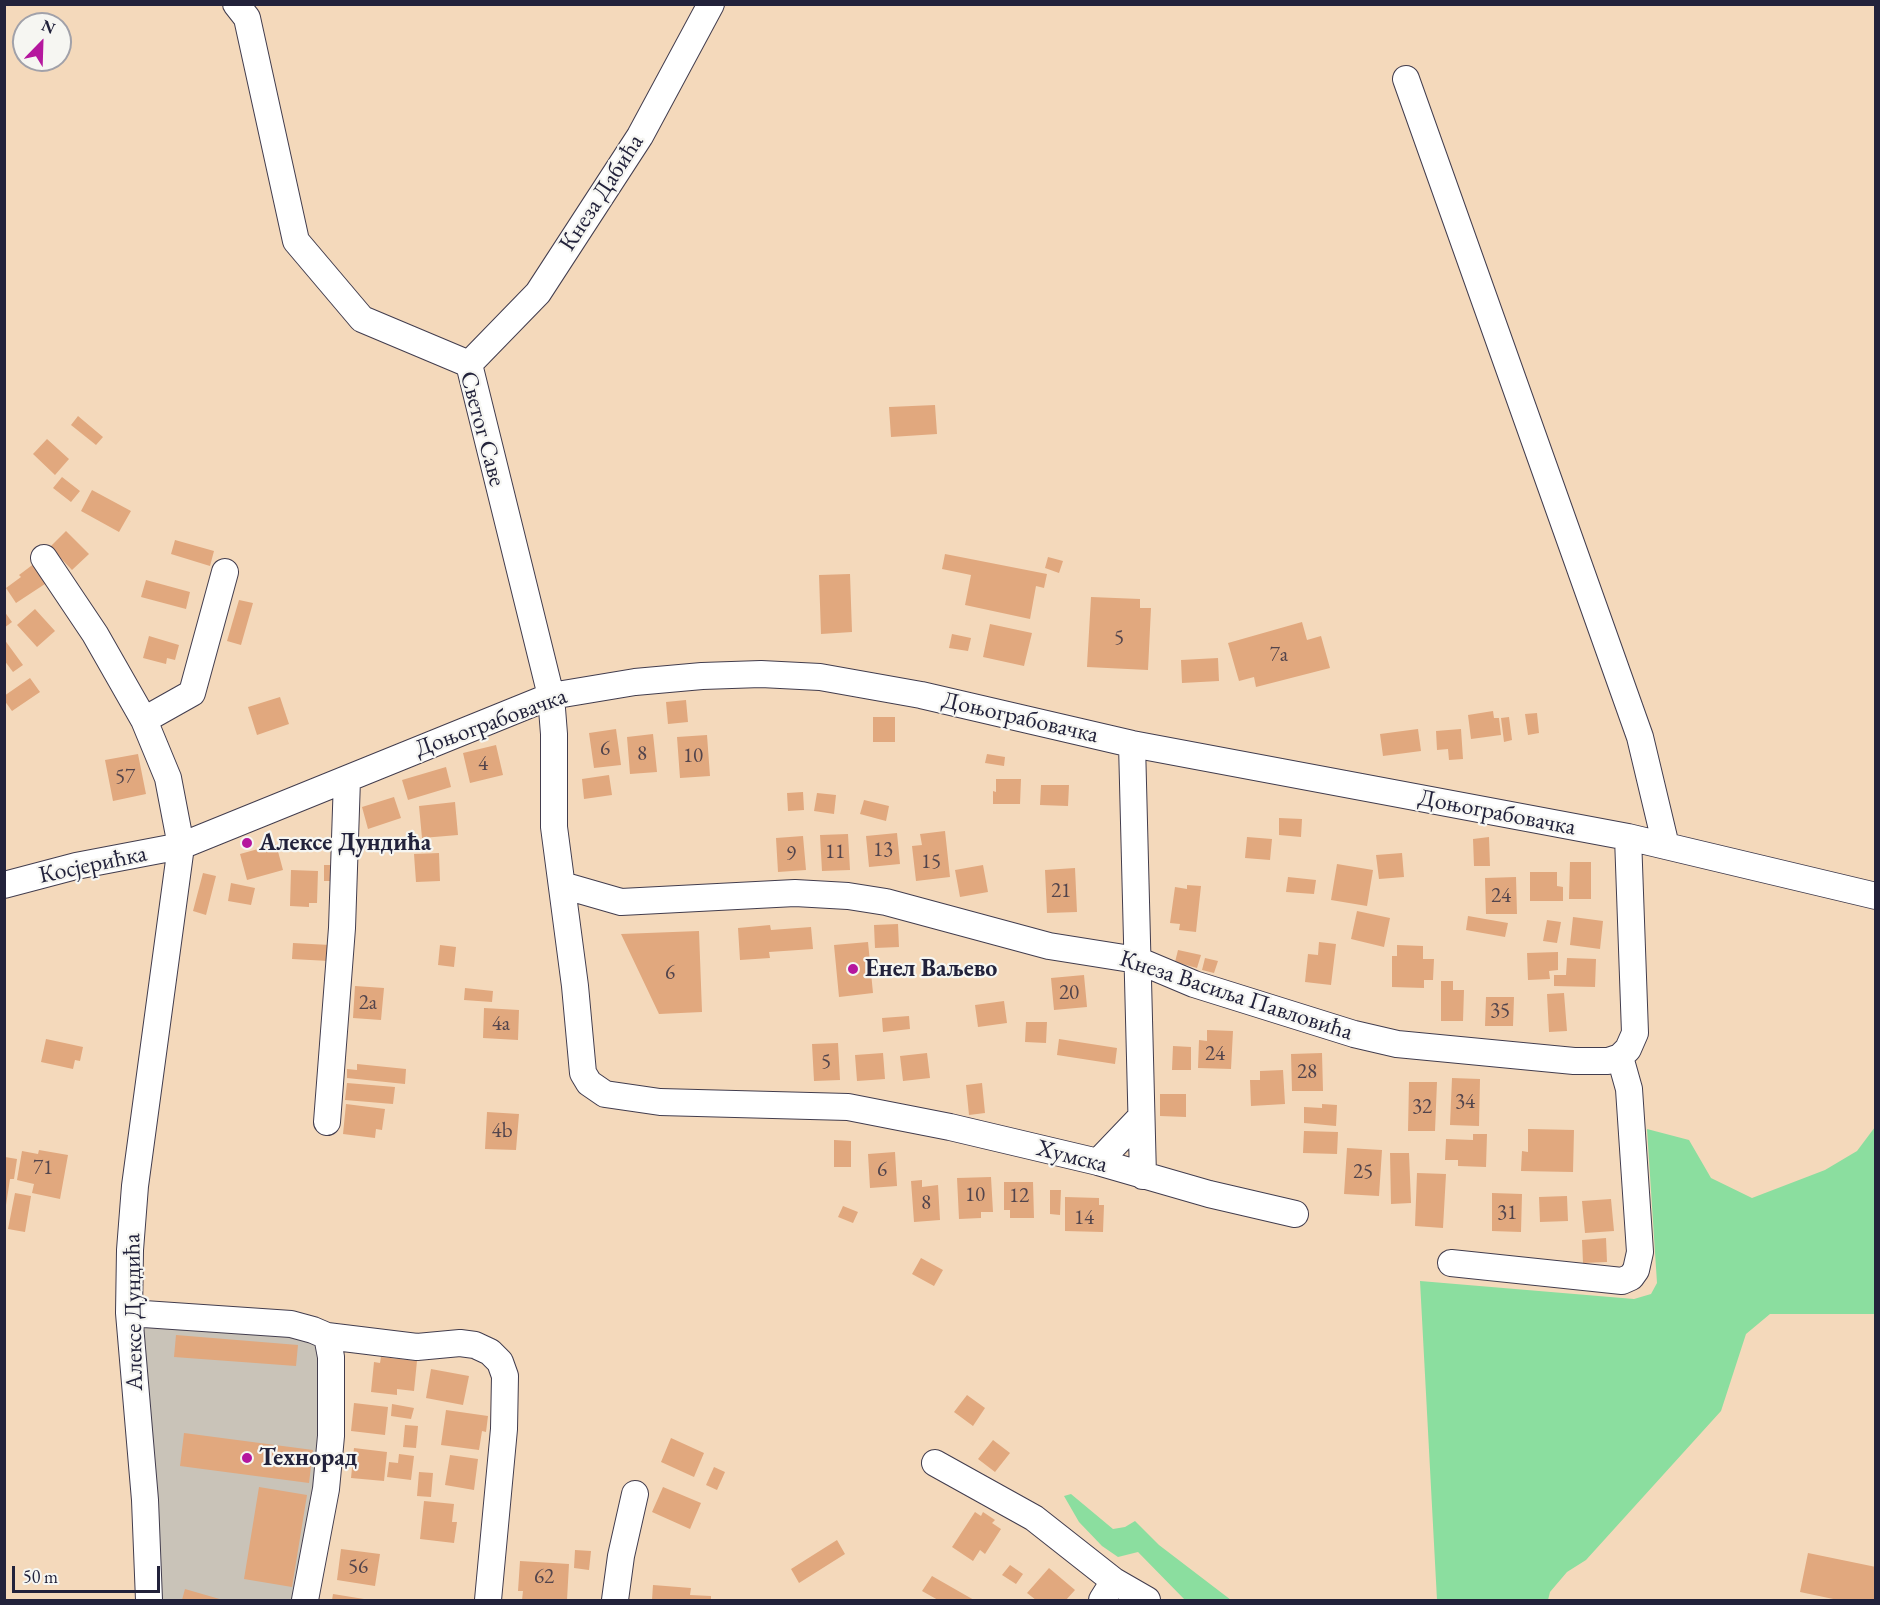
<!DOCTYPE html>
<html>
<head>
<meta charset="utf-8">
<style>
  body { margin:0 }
  #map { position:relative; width:1880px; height:1605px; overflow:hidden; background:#f4d9bb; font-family:"EB Garamond",serif }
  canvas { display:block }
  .frame { position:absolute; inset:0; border:6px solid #22223b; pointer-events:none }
  .north { position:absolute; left:12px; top:12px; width:60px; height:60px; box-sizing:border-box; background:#f6f6f2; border:2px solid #a1a1a9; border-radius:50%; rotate:23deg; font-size:16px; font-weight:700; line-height:24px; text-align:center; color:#22223b }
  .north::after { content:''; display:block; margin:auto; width:21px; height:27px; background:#b5179e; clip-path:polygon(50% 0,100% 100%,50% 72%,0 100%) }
  .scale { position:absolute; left:12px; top:1566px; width:148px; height:27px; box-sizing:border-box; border:3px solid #22223b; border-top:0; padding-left:8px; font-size:18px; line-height:21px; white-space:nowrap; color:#22223b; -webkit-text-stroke:4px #f6f6f2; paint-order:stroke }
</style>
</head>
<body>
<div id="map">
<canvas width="1880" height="1605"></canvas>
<div class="frame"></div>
<div class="north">N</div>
<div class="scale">50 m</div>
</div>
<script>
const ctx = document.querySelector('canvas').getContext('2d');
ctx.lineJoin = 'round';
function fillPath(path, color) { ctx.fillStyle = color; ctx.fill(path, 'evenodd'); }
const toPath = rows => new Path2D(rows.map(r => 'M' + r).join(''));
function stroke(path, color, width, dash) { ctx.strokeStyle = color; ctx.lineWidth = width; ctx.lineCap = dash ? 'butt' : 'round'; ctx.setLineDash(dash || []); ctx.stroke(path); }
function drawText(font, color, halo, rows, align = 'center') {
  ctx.font = font + ' "EB Garamond",serif'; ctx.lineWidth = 4.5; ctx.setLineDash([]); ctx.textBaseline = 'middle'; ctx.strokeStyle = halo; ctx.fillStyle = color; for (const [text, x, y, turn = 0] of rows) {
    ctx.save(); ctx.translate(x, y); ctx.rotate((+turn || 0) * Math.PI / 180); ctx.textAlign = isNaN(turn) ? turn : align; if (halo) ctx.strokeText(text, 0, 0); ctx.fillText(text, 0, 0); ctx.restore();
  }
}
fillPath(toPath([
  [129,1313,327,1336,305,1600,149,1600]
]), '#c9c3b8');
fillPath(toPath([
  [1875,1127,1876,1312,1874,1314,1770,1314,1746,1334,1721,1411,1586,1560,1567,1572,1550,1592,1548,1600,1437,1600,1420,1281,1634,1299,1651,1294,1657,1283,1647,1129,1689,1140,1711,1178,1752,1198,1825,1170,1857,1151],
  [1071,1494,1113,1529,1125,1527,1135,1521,1159,1545,1231,1600,1185,1600,1138,1552,1118,1557,1102,1546,1079,1522,1064,1496]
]), '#8bde9f');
fillPath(toPath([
  [935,405,937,434,891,437,889,407],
  [78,416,103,437,96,445,71,425],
  [47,439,69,459,55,475,33,454],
  [62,477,80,491,71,502,53,488],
  [92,490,131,511,119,532,81,511],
  [66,531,89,554,72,570,50,547],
  [175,540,214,551,210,566,171,554],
  [945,554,1047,574,1044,588,1036,586,1030,619,965,605,971,575,942,569],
  [1048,557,1063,561,1059,573,1045,568],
  [35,563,48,582,16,603,6,588,21,577,19,575],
  [850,574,852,632,821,634,819,575],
  [146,580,190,592,186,609,141,597],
  [1091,597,1140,599,1140,608,1151,608,1148,670,1087,667],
  [239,600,253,603,241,645,227,641],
  [35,609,55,631,37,647,17,625],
  [4,611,12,622,4,628],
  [1302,622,1307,640,1321,636,1330,668,1256,687,1254,677,1239,681,1228,643],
  [990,624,1032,633,1024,666,983,657],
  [952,634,971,638,968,651,949,648],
  [149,636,179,645,175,660,167,658,166,664,143,658],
  [4,639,23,665,13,672,4,660],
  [1218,658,1219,681,1182,683,1181,660],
  [30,678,40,692,12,711,4,700,4,696],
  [280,697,289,724,257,735,248,707],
  [686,700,688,722,668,724,666,702],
  [1493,711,1494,718,1499,718,1501,735,1471,739,1468,715],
  [1537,713,1539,733,1528,735,1525,714],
  [873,717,895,717,895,742,873,742],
  [1509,717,1512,740,1504,742,1501,718],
  [616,729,621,765,594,768,589,733],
  [1418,729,1421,751,1383,756,1380,734],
  [1461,729,1463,759,1449,760,1448,749,1437,750,1436,731],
  [653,734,657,772,630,774,627,737],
  [707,735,710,776,680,778,677,737],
  [496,745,503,775,470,783,463,753],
  [138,754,146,794,113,801,105,760],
  [987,754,1005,757,1004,766,985,763],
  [446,767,451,787,408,800,402,780],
  [609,775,612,795,584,799,582,779],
  [996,779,1021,779,1020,804,993,804,993,791,996,792],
  [1041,785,1069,785,1068,806,1040,805],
  [803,792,804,810,788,811,787,793],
  [817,793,836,795,834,814,814,811],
  [394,797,401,818,368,829,362,807],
  [864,800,889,806,886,821,860,814],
  [455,802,458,835,422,838,419,806],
  [1279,818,1302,819,1301,837,1279,835],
  [945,831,950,877,916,881,912,846,922,845,920,834],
  [897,833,900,864,869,867,866,836],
  [848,834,850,870,822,871,820,835],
  [803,836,806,870,778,872,776,838],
  [1247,837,1272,839,1270,860,1245,858],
  [1489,837,1490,866,1474,866,1473,839],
  [276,844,283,870,247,880,240,854],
  [439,853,440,881,416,882,414,854],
  [1402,853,1404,877,1379,879,1376,855],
  [1570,862,1591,862,1591,899,1569,899],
  [1337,864,1373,870,1367,906,1331,900],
  [324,865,336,865,336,881,324,881],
  [983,865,988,892,960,897,955,870],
  [1075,868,1077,912,1047,913,1045,870],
  [291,870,318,871,317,903,309,903,309,907,290,906],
  [1530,872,1557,872,1557,886,1563,887,1563,901,1530,901],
  [203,873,216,876,206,915,193,911],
  [1288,877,1316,880,1314,894,1286,892],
  [1516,877,1517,914,1486,914,1485,878],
  [231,883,255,888,251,905,228,901],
  [1187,885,1201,886,1196,932,1179,930,1180,924,1170,923,1175,887,1187,889],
  [1357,911,1390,918,1384,947,1351,939],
  [1468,916,1508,923,1505,937,1466,930],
  [1573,917,1603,921,1600,949,1570,945],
  [1547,920,1561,922,1557,943,1543,941],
  [898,924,899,947,875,948,874,925],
  [770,925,771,930,811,927,813,949,769,952,770,958,740,960,738,928],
  [699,931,702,1012,659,1014,621,934],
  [868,942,873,993,839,997,834,945],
  [1319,942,1336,944,1331,985,1305,982,1308,954,1318,955],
  [293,943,330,945,329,961,292,959],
  [440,945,456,947,454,967,438,965],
  [1397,945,1423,946,1423,959,1434,959,1433,980,1424,980,1424,988,1392,987,1392,956,1397,956],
  [1178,950,1201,955,1197,968,1175,962],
  [1558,952,1558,970,1549,971,1550,979,1528,980,1527,953],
  [1205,958,1218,961,1214,973,1202,970],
  [1567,958,1596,959,1595,987,1554,986,1554,975,1566,975],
  [1084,975,1087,1007,1054,1010,1051,978],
  [1441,981,1453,981,1453,990,1464,990,1463,1021,1441,1021],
  [355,986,384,988,381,1020,353,1018],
  [465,988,493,991,492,1002,464,1000],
  [1564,993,1567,1031,1549,1032,1547,994],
  [1486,997,1514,997,1513,1026,1485,1026],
  [1004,1001,1007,1023,978,1027,975,1005],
  [484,1008,519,1010,518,1040,483,1038],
  [909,1016,910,1029,883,1032,882,1018],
  [1026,1022,1047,1022,1046,1043,1025,1042],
  [1207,1030,1233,1031,1231,1069,1198,1068,1199,1040,1207,1041],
  [46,1039,83,1047,80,1061,75,1060,73,1069,41,1062],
  [1059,1039,1117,1048,1115,1064,1057,1055],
  [838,1043,840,1080,814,1081,812,1044],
  [1173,1046,1191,1047,1191,1070,1172,1070],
  [883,1053,885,1079,857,1081,855,1055],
  [927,1053,930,1078,903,1081,900,1056],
  [1322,1053,1323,1091,1292,1091,1291,1054],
  [357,1064,406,1069,405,1084,347,1078,347,1069,357,1070],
  [1283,1070,1285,1104,1251,1106,1250,1080,1260,1080,1260,1071],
  [1452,1078,1480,1079,1479,1126,1450,1125],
  [1409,1082,1437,1082,1435,1131,1408,1131],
  [347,1083,395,1087,393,1104,345,1100],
  [982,1083,985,1113,969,1115,966,1085],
  [1160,1094,1186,1094,1186,1117,1160,1116],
  [346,1104,385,1109,382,1130,376,1129,375,1138,343,1134],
  [1322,1104,1337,1105,1336,1126,1304,1123,1304,1107,1322,1108],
  [487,1112,519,1114,516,1150,485,1149],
  [1528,1129,1574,1130,1573,1172,1521,1171,1522,1151,1528,1152],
  [1304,1131,1338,1132,1337,1154,1303,1153],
  [1473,1134,1487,1134,1486,1167,1458,1166,1458,1160,1445,1160,1446,1139,1473,1140],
  [834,1140,851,1141,851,1167,834,1167],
  [1347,1148,1382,1150,1379,1196,1344,1194],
  [39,1150,68,1155,60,1199,32,1193,34,1184,17,1180,22,1151,38,1154],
  [895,1152,897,1186,870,1188,868,1154],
  [1390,1153,1409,1153,1411,1203,1391,1204],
  [5,1157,17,1159,14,1179,10,1179,6,1205],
  [1417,1173,1446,1174,1443,1228,1415,1226],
  [991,1177,993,1212,981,1212,981,1218,959,1219,957,1178],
  [922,1180,922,1187,938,1185,940,1220,914,1222,911,1181],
  [1004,1182,1033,1182,1034,1218,1010,1218,1010,1210,1004,1210],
  [1050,1190,1061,1190,1060,1215,1050,1214],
  [15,1193,31,1196,25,1232,8,1229],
  [1492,1193,1522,1194,1521,1232,1492,1231],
  [1567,1196,1568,1221,1540,1222,1539,1197],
  [1065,1197,1099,1198,1099,1205,1104,1205,1103,1232,1065,1231],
  [1611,1199,1614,1231,1585,1233,1582,1201],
  [843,1206,858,1212,853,1223,838,1217],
  [1606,1238,1607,1262,1583,1263,1582,1240],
  [921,1258,943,1270,934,1286,912,1274],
  [176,1335,298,1345,296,1366,174,1357],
  [381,1357,417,1361,414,1391,397,1389,397,1395,371,1392,374,1362,380,1363],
  [431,1369,469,1376,463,1405,426,1398],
  [967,1395,985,1408,973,1426,954,1412],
  [354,1403,388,1407,385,1435,351,1431],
  [392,1404,414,1408,411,1419,391,1416],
  [446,1410,488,1416,486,1432,482,1431,479,1450,441,1445],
  [405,1425,418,1426,416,1448,403,1447],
  [184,1433,313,1450,309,1483,180,1466],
  [671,1438,704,1453,694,1477,661,1462],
  [993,1440,1010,1453,995,1472,978,1459],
  [354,1448,387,1452,384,1481,351,1478],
  [399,1454,414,1456,411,1480,387,1477,389,1462,398,1463],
  [450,1455,478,1459,474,1490,445,1485],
  [714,1467,725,1472,717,1490,706,1485],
  [419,1472,433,1473,431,1497,417,1496],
  [259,1487,307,1495,292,1587,244,1579],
  [663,1487,701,1503,690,1529,652,1512],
  [424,1501,454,1504,452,1522,457,1522,454,1543,420,1539],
  [975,1512,981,1516,983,1512,995,1520,992,1523,1001,1529,985,1554,980,1550,973,1561,952,1547],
  [837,1540,845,1554,799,1583,791,1569],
  [341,1549,380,1554,375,1586,337,1580],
  [575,1550,591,1551,589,1570,574,1568],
  [1808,1553,1876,1567,1876,1600,1838,1600,1800,1592],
  [520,1561,569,1564,567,1600,522,1600,523,1591,518,1591],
  [1010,1565,1023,1574,1016,1584,1002,1575],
  [1049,1568,1075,1590,1066,1600,1036,1600,1027,1593],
  [932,1576,974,1600,938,1600,922,1591],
  [653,1585,691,1588,690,1595,711,1596,711,1600,652,1600],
  [185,1589,223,1600,182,1600],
  [333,1594,364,1599,364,1600,332,1600]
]), '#e1a87e');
const minor = toPath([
  [236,4,247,18,296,241,362,319,469,364,551,696,554,734,554,827,575,986,583,1073,589,1083,605,1094,660,1102,848,1107,950,1127,1098,1162,1209,1194,1295,1214],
  [1406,79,1640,737,1666,846],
  [469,364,538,293,640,136,711,4],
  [44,558,95,634,144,720,168,778,181,846,135,1186,130,1250,129,1313,145,1500,149,1600],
  [144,720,192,693,225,572],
  [1132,744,1143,1176],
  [4,885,76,866,181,846,551,696,635,682,702,676,761,674,820,677,921,695,1132,744,1628,837,1876,896],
  [562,885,621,902,795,893,848,896,886,902,1049,946,1137,960,1194,984,1354,1034,1397,1044,1574,1061,1608,1061,1620,1057,1628,1049,1635,1033,1628,837],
  [327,1122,342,928,347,779],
  [1098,1162,1141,1117],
  [1451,1263,1622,1281,1631,1277,1636,1270,1640,1252,1629,1089,1620,1057],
  [129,1313,291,1324,313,1330,327,1336,331,1357,331,1436,326,1489,305,1600],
  [327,1336,417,1347,460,1343,475,1345,490,1352,500,1362,505,1376,504,1429,488,1600],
  [935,1463,1034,1518,1114,1581,1147,1600],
  [615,1600,621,1556,635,1494],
  [1102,1600,1114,1581]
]);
stroke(minor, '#423d4e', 28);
stroke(minor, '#fff', 26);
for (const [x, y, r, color] of [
  [247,843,6,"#b5179e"],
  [853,969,6,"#b5179e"],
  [247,1458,6,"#b5179e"]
]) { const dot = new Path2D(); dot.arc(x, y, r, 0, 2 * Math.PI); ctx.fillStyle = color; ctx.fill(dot); stroke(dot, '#f6f6f2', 2); }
drawText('21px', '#52444c', null, [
  ["5",1119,638],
  ["7a",1279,655],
  ["6",605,749],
  ["8",642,754],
  ["10",693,756],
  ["4",483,764],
  ["57",125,777],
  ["13",883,850],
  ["11",835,852],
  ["9",791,854],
  ["15",931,862],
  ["21",1061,891],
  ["24",1501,896],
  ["6",670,973],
  ["20",1069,993],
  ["2a",368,1003],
  ["35",1500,1011],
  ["4a",501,1024],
  ["24",1215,1054],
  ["5",826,1062],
  ["28",1307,1072],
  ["34",1465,1102],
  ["32",1422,1107],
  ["4b",502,1131],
  ["71",43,1168],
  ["6",882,1170],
  ["25",1363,1172],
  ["10",975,1195],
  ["12",1019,1196],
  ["8",926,1203],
  ["31",1507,1213],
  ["14",1084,1218],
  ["56",358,1567],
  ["62",544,1577]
]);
drawText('24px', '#22223b', '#f6f6f2', [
  ["Кнеза Дабића",602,193,-57],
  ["Светог Саве",482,429,75],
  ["Доњограбовачка",1020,718,13],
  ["Доњограбовачка",491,723,-20],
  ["Доњограбовачка",1497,813,11],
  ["Косјерићка",93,865,-12],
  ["Кнеза Васиља Павловића",1236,996,18],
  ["Хумска",1072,1157,14],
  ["Алексе Дундића",134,1312,-91]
]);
drawText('bold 24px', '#22223b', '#f6f6f2', [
  ["Алексе Дундића",259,843],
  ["Енел Ваљево",865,969],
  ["Технорад",259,1458]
], 'left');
</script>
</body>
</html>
